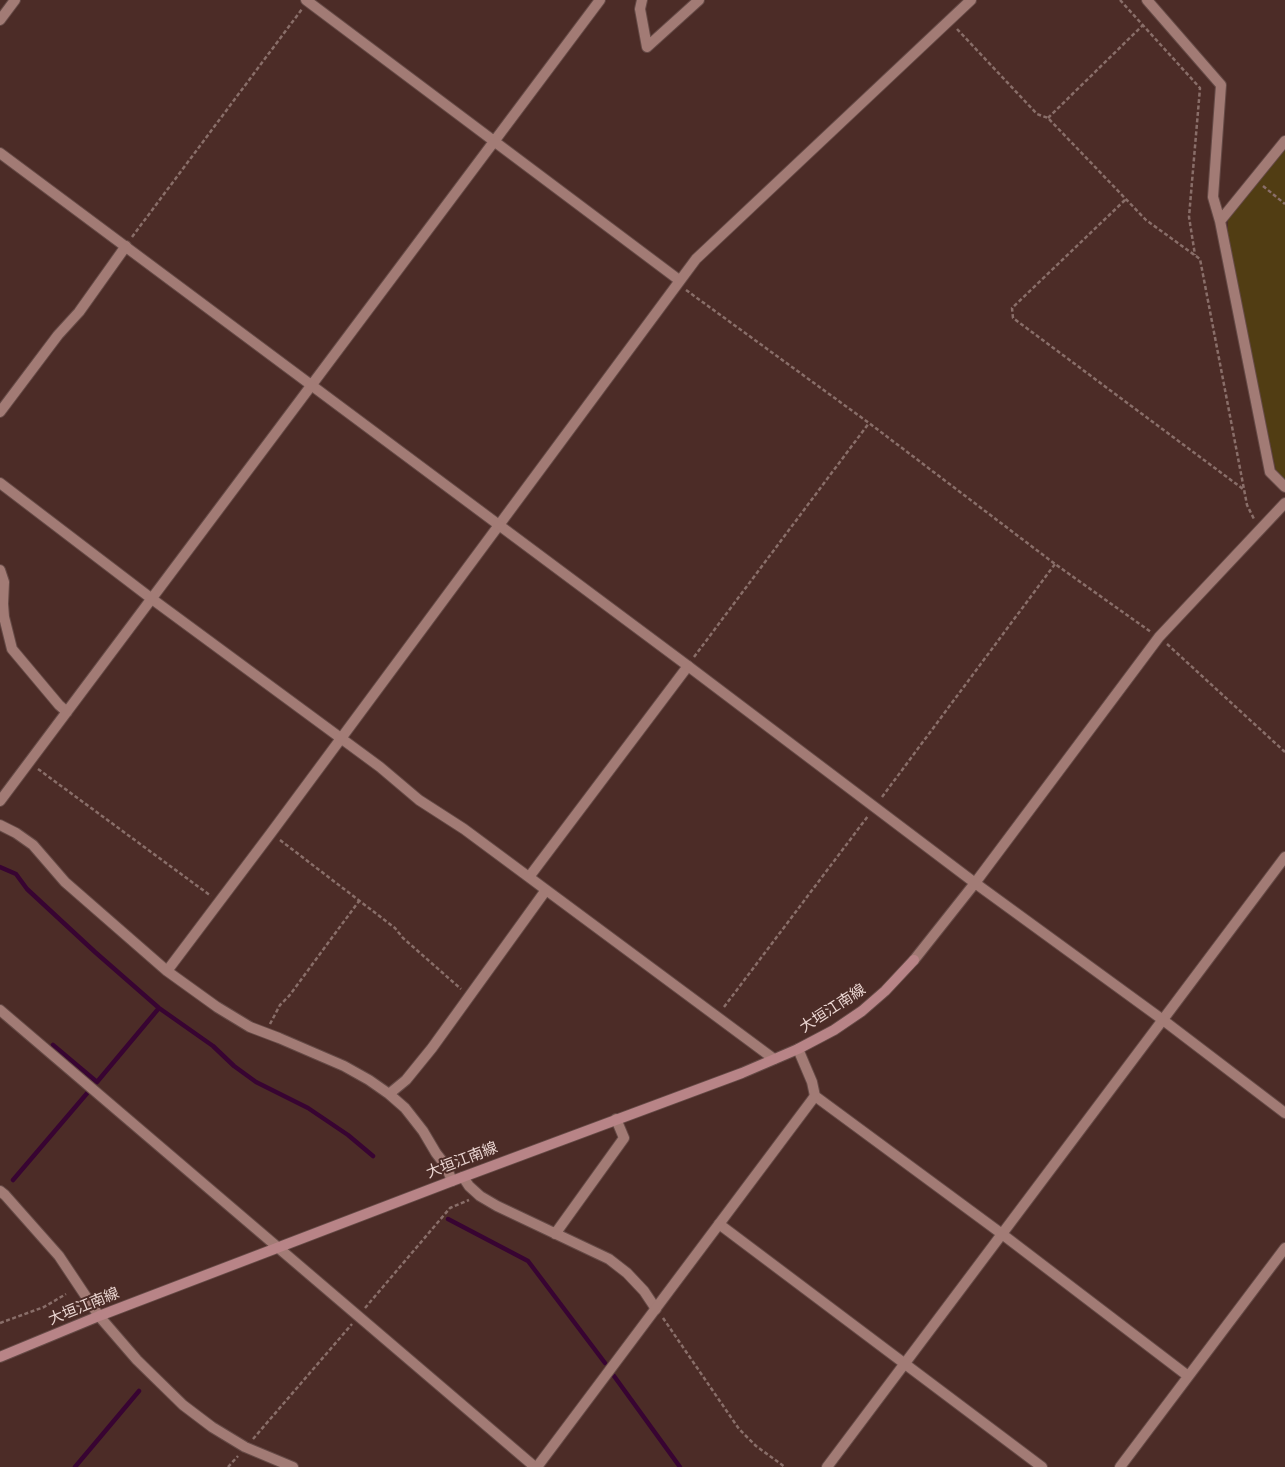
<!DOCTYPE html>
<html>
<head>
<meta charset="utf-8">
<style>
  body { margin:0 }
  canvas { display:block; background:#4c2c27 }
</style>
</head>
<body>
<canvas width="1285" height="1467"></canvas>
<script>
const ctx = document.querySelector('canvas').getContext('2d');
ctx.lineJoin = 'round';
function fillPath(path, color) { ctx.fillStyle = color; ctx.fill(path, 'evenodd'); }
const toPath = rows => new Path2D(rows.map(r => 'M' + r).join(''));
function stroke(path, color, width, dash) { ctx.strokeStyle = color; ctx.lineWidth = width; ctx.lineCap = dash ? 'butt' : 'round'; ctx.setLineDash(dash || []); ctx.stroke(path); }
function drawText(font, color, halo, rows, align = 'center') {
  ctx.font = font + ' "Varela Round","Noto Sans JP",sans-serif'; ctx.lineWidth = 4; ctx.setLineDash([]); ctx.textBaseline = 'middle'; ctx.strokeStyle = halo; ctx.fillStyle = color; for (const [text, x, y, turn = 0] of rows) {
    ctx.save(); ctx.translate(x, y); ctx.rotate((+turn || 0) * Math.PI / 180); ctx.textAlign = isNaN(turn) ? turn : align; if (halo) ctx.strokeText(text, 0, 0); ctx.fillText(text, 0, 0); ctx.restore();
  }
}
fillPath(toPath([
  [1285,150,1285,479,1276,470,1261,400,1228,238,1228,219]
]), '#513d13');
stroke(toPath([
  [0,867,16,874,27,889,95,952,159,1008,213,1046,234,1066,256,1082,308,1108,348,1135,373,1156],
  [53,1045,97,1082,159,1008],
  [13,1180,89,1091],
  [448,1219,528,1261,605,1363],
  [614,1376,680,1467],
  [75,1467,139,1391]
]), '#380432', 4.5);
const minor = toPath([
  [306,0,679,280],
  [642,0,640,9,647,47,699,0],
  [1147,0,1221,85,1213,197,1220,221],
  [0,20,15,0],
  [1285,141,1220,221,1270,472,1285,487],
  [0,412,58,335,79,312,126,246],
  [0,483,152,599,380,767,419,800,464,829,774,1059],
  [0,570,4,582,3,604,4,617,12,649,59,705,67,712],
  [0,801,600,0],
  [0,825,16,833,33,845,65,882,167,971,217,1007,250,1027,279,1038,344,1066,369,1080,389,1094,405,1108,423,1131,436,1153,446,1166,452,1181],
  [529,877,688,666],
  [167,971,271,833,696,259,971,0],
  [0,1010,535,1467],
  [798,1049,812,1082,815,1096,1002,1234,1188,1376],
  [389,1094,406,1080,432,1048,546,890],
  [463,1177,469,1186,480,1196,497,1206,609,1259,627,1273,644,1291,656,1309],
  [719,1224,1042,1467],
  [555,1234,624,1138,616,1119],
  [827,1467,1285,857],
  [1120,1467,1285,1248]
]);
const tertiary = toPath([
  [0,153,688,666,975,883,1163,1020,1285,1113],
  [914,960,975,883,1159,637,1285,503],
  [0,1191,5,1195,59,1256,99,1316,137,1360,183,1405,212,1427,245,1447,293,1467],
  [537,1467,815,1096]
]);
const secondary = toPath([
  [0,1357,99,1316,452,1181,742,1073,798,1049,834,1030,862,1011,885,991,914,960]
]);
stroke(minor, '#654a46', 12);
stroke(tertiary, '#654a46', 12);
stroke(secondary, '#654a46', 12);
stroke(toPath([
  [1120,0,1200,88,1189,217,1195,255],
  [957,29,1037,114,1048,118,1146,220,1200,259,1247,505,1254,519],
  [1048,118,1143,25],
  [1263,186,1285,204],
  [1125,200,1012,308,1013,318,1243,489],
  [132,237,302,9],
  [686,290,869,423,1055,564,1151,632],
  [1167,644,1285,752],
  [694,657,869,423],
  [38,769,211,896],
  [882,797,1055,564],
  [280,840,395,928,403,938,461,989],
  [724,1007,868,816],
  [270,1024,280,1005,289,996,359,901],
  [365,1308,450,1208,469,1200],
  [663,1318,739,1429,756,1446,785,1467],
  [0,1323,44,1307,66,1294],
  [253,1439,352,1324],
  [228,1467,238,1456]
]), '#896e69', 2.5, [4, 2.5]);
stroke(minor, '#a27b75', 10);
stroke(tertiary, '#a27b75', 10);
stroke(secondary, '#b88487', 10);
drawText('15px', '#ebd6d2', '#4c2c27', [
  ["大垣江南線",833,1009,-33],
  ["大垣江南線",462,1161,-21],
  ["大垣江南線",84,1307,-22]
]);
</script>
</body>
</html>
